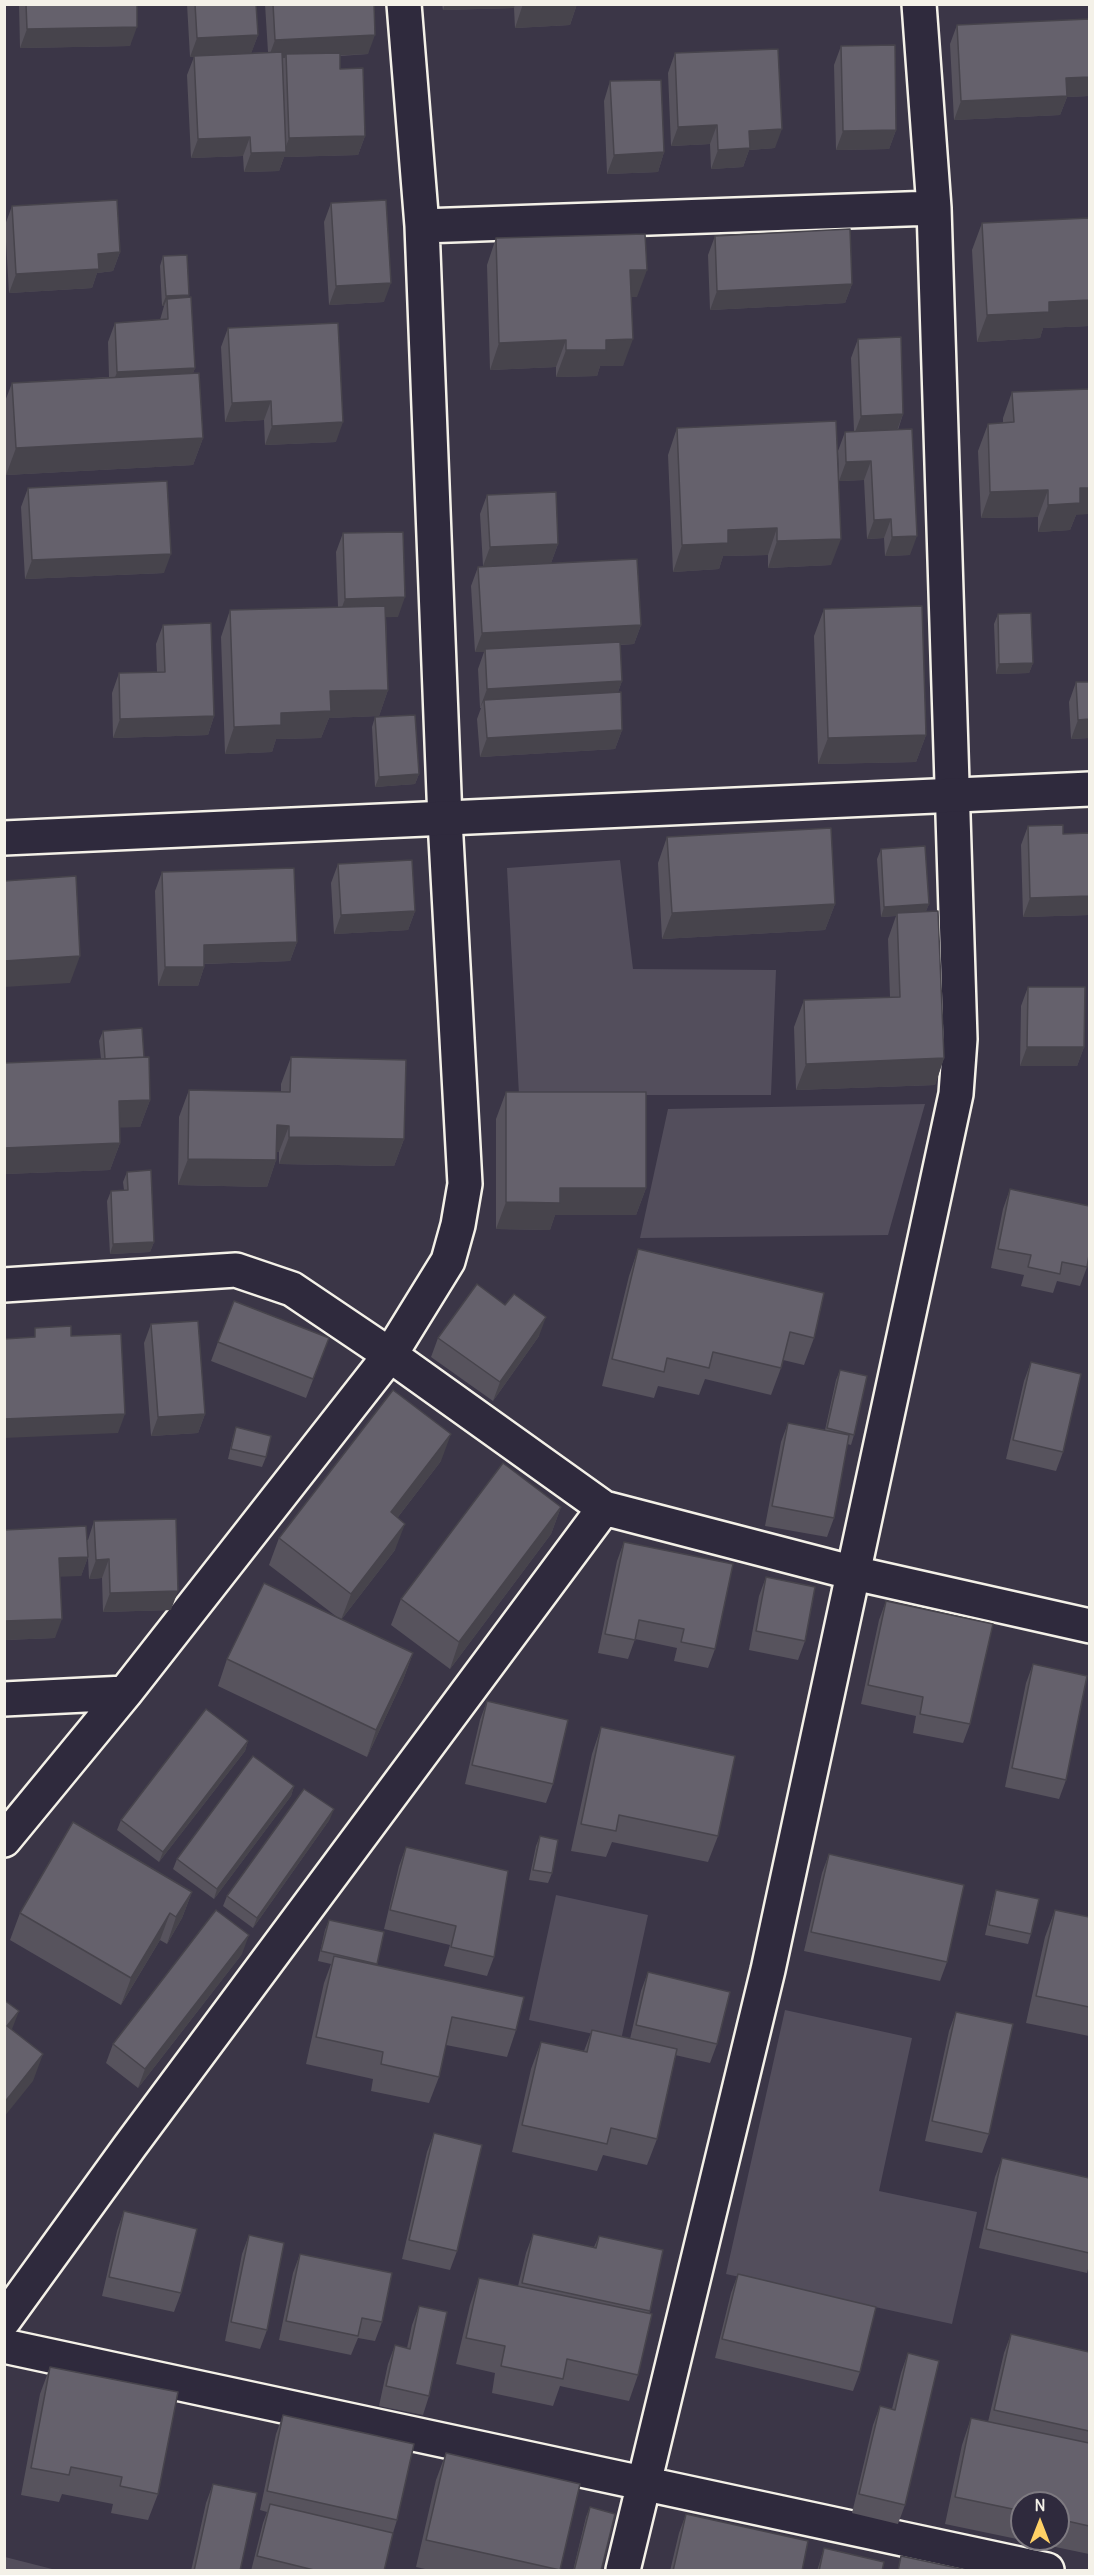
<!DOCTYPE html>
<html>
<head>
<meta charset="utf-8">
<style>
  body { margin:0 }
  #map { position:relative; width:1094px; height:2575px; overflow:hidden; background:#3b3647; font-family:Delius,sans-serif }
  canvas { display:block }
  .frame { position:absolute; inset:0; border:6px solid #f4f1e8; pointer-events:none }
  .north { position:absolute; left:1010px; top:2491px; width:60px; height:60px; box-sizing:border-box; background:#2f2a3d; border:2px solid #7e7a81; border-radius:50%; rotate:0deg; font-size:16px; font-weight:700; line-height:24px; text-align:center; color:#f4f1e8 }
  .north::after { content:''; display:block; margin:auto; width:21px; height:27px; background:#ffd166; clip-path:polygon(50% 0,100% 100%,50% 72%,0 100%) }
</style>
</head>
<body>
<div id="map">
<canvas width="1094" height="2575"></canvas>
<div class="frame"></div>
<div class="north">N</div>
</div>
<script>
const ctx = document.querySelector('canvas').getContext('2d');
ctx.lineJoin = 'round';
function fillPath(path, color) { ctx.fillStyle = color; ctx.fill(path, 'evenodd'); }
const toPath = rows => new Path2D(rows.map(r => 'M' + r).join(''));
function stroke(path, color, width, dash) { ctx.strokeStyle = color; ctx.lineWidth = width; ctx.lineCap = dash ? 'butt' : 'round'; ctx.setLineDash(dash || []); ctx.stroke(path); }
fillPath(toPath([
  [620,860,633,969,776,970,771,1095,519,1095,507,868],
  [925,1104,888,1235,640,1238,668,1109],
  [556,1895,648,1915,621,2040,529,2020],
  [785,2010,912,2038,879,2191,977,2212,952,2324,726,2274],
  [5,2557,56,2570,5,2570]
]), '#534e5c');
const street = toPath([
  [422,226,934,208],
  [4,1285,236,1270,292,1289,390,1355,604,1508,854,1573,1090,1626],
  [4,1699,125,1693],
  [4,1840,125,1693,390,1355,448,1261,458,1225,465,1184,445,820,422,226,404,4],
  [4,2320,130,2146,604,1508],
  [4,2346,1047,2570],
  [623,2570,768,1970,956,1094,960,1039,934,208,919,4]
]);
const secondary = toPath([
  [4,838,1090,789]
]);
stroke(street, '#f4f1e8', 38);
stroke(secondary, '#f4f1e8', 38);
stroke(street, '#2f2a3d', 33);
stroke(secondary, '#2f2a3d', 33);
fillPath(toPath([
  [19,4,137,4,130,46,20,48],
  [187,4,256,4,258,35,251,53,268,52,265,4,374,4,368,54,340,56,340,69,365,136,358,155,284,157,279,171,244,172,243,156,191,158,187,75,194,57,190,57],
  [442,4,577,4,570,25,515,28,514,8,443,10],
  [1089,19,1089,96,1067,97,1060,115,954,120,950,44,957,25],
  [841,46,896,130,889,149,836,150,834,65],
  [675,53,775,148,749,150,743,167,711,169,710,144,671,146,668,73],
  [610,81,664,152,658,172,607,174,604,101],
  [331,203,384,302,329,305,324,222],
  [12,206,120,252,113,271,97,273,92,288,9,293,5,225],
  [1089,218,1089,326,1043,328,1040,338,977,342,972,250,982,223],
  [715,236,852,284,845,303,710,310,708,255],
  [496,238,637,297,631,297,623,366,600,366,597,376,556,377,556,367,490,370,487,265],
  [163,256,188,297,195,368,193,373,203,438,193,465,6,475,4,447,4,404,12,383,109,377,108,342,115,323,160,320,164,306,162,306,160,266],
  [228,328,336,442,265,445,264,420,225,422,221,347],
  [858,339,903,414,898,430,910,555,885,556,884,538,867,539,864,480,839,481,838,451,845,432,854,431,851,358],
  [1012,392,1076,515,1070,530,1038,532,1038,517,981,518,978,451,988,424,1003,423,1003,418],
  [677,428,831,565,768,568,768,555,723,556,719,569,673,572,668,455],
  [28,488,164,573,25,579,21,507],
  [487,495,558,544,551,563,483,566,480,514],
  [343,533,398,617,386,617,388,690,379,716,329,718,321,738,276,739,272,752,225,754,221,637,230,610,338,607,336,552],
  [478,567,641,625,634,644,620,645,622,681,618,692,622,730,615,749,480,757,477,719,481,708,480,708,478,669,484,652,475,652,471,586],
  [824,609,926,735,916,762,818,764,814,636],
  [998,614,1033,663,1029,673,996,674,994,624],
  [163,625,214,716,208,735,113,738,112,693,119,673,157,672,156,644],
  [1076,682,1089,738,1071,739,1069,702],
  [375,717,419,774,415,784,375,787,372,727],
  [1028,826,1063,834,1089,833,1089,915,1023,917,1021,845],
  [667,837,835,904,825,930,662,939,658,863],
  [881,849,929,904,926,911,944,1058,935,1085,796,1090,794,1027,804,1000,890,997,888,939,896,916,881,917,877,859],
  [338,864,415,911,408,930,334,934,331,883],
  [162,872,297,942,290,961,204,964,204,967,198,986,158,986,155,891],
  [1028,987,1084,1047,1077,1066,1020,1066,1021,1006],
  [103,1031,144,1057,150,1100,140,1127,119,1127,120,1143,110,1170,4,1174,4,1063,101,1059,99,1041],
  [291,1057,404,1139,394,1166,279,1164,279,1152,277,1152,276,1160,267,1187,178,1185,179,1117,189,1090,281,1092,281,1084],
  [506,1092,646,1188,636,1215,555,1215,550,1230,496,1229,496,1119],
  [127,1172,154,1242,150,1252,110,1254,107,1201,111,1191,124,1190,123,1182],
  [1010,1189,1087,1267,1080,1286,1057,1281,1053,1293,1021,1286,1024,1275,991,1268,1003,1209],
  [638,1249,814,1338,804,1365,783,1360,781,1368,771,1395,705,1379,699,1395,658,1386,654,1398,602,1386,629,1276],
  [151,1324,205,1414,198,1433,151,1436,144,1343],
  [539,1336,493,1401,431,1357,438,1338],
  [329,1338,306,1398,211,1361,218,1342],
  [1031,1362,1063,1452,1056,1471,1006,1459,1024,1381],
  [840,1370,854,1435,851,1445,847,1444,834,1518,827,1537,765,1526,781,1442,788,1423,825,1430,836,1380],
  [236,1427,266,1457,262,1467,228,1459,233,1437],
  [441,1461,398,1517,395,1550,341,1620,413,1653,403,1680,367,1757,218,1686,227,1659,337,1617,269,1565,279,1538],
  [561,1507,551,1534,450,1669,391,1625,401,1599],
  [94,1521,171,1610,103,1612,102,1578,89,1579,88,1557,81,1576,60,1576,55,1638,4,1640,4,1530,88,1540],
  [624,1542,715,1649,708,1668,674,1661,677,1648,635,1639,628,1659,598,1653,617,1561],
  [766,1577,805,1641,798,1660,749,1650,759,1596],
  [886,1601,970,1724,963,1743,913,1733,916,1716,861,1704,879,1620],
  [1033,1664,1066,1780,1059,1799,1005,1787,1026,1683],
  [487,1701,553,1784,546,1803,465,1784,480,1720],
  [601,1727,718,1836,708,1862,612,1842,606,1857,571,1851,592,1754],
  [248,1741,245,1751,159,1862,117,1830,121,1820],
  [294,1786,291,1796,214,1899,173,1869,177,1859],
  [330,1819,253,1928,223,1906,227,1896],
  [540,1836,552,1873,548,1883,529,1880,536,1846],
  [406,1847,494,1957,487,1976,444,1966,450,1945,384,1929,399,1866],
  [829,1854,947,1962,940,1981,804,1951,822,1873],
  [996,1890,1031,1934,1028,1944,985,1935,993,1900],
  [192,1892,182,1918,167,1944,160,1940,121,2005,10,1940,20,1913],
  [1055,1910,1089,1917,1089,2036,1026,2023,1045,1937],
  [329,1920,384,1932,377,1965,516,2030,507,2057,446,2045,439,2077,429,2103,371,2091,373,2079,306,2064,324,1983,331,1964,318,1961,325,1930],
  [242,1954,138,2088,106,2063,113,2044],
  [648,1972,717,2044,710,2063,675,2055,657,2139,647,2165,603,2155,597,2171,512,2152,531,2069,541,2042,584,2051,592,2030,630,2039,641,1991],
  [956,2012,989,2134,982,2153,925,2141,949,2031],
  [434,2133,457,2251,450,2270,402,2259,427,2152],
  [1002,2158,1089,2178,1089,2265,1087,2273,979,2248,995,2177],
  [124,2211,181,2293,174,2312,102,2296,117,2231],
  [533,2234,594,2247,599,2236,650,2311,638,2375,629,2401,560,2386,553,2406,492,2393,495,2373,456,2364,470,2305,479,2278,518,2286,526,2253],
  [249,2235,267,2330,260,2349,225,2341,242,2254],
  [300,2254,382,2322,375,2341,358,2338,351,2355,279,2340,293,2273],
  [738,2274,860,2372,853,2391,715,2358,731,2293],
  [419,2306,429,2396,423,2415,379,2406,388,2364,395,2345,407,2348,412,2325],
  [1011,2334,1089,2352,1089,2554,945,2524,962,2445,971,2418,988,2422,1004,2353],
  [1022,2503,1058,2503,1058,2539,1022,2539],
  [908,2353,905,2505,898,2524,852,2513,873,2425,880,2406,892,2409,901,2373],
  [50,2367,158,2494,148,2520,111,2513,113,2504,62,2494,59,2502,21,2495,40,2394],
  [283,2415,397,2520,393,2533,384,2571,251,2571,263,2523,267,2512,260,2510,276,2434],
  [446,2453,560,2571,434,2571,416,2567,436,2480],
  [213,2484,240,2571,191,2571,206,2503],
  [590,2507,601,2571,573,2571,586,2517],
  [686,2514,802,2571,670,2571,679,2533],
  [824,2548,882,2571,817,2571]
]), '#57535d');
fillPath(toPath([
  [445,4,515,4,514,8,443,10],
  [523,4,577,4,570,25,515,28],
  [137,27,130,46,20,48,27,29],
  [258,35,251,54,190,57,197,38],
  [375,35,368,54,286,58,286,54,285,58,268,59,275,40],
  [1089,77,1089,96,1067,97,1060,115,954,120,961,101,1066,78],
  [717,125,710,144,671,146,678,127],
  [782,129,775,148,749,150,743,167,711,169,718,150,749,131],
  [896,130,889,149,836,150,843,131],
  [365,136,358,155,284,157,279,171,244,172,251,153,284,152,289,138],
  [250,137,243,156,191,158,198,139],
  [664,152,658,172,607,174,614,155],
  [120,252,113,271,97,273,92,288,9,293,16,274,98,254],
  [630,270,647,270,637,297,620,297],
  [391,283,384,302,329,305,336,286],
  [852,284,845,303,710,310,717,291],
  [189,295,186,304,167,299,164,306,162,306,166,296],
  [1089,300,1089,326,1043,328,1040,338,977,342,987,315,1049,302],
  [633,339,623,366,600,366,597,376,556,377,566,350,606,340],
  [566,340,556,367,490,370,499,343],
  [195,368,188,387,110,391,117,372],
  [271,401,264,420,225,422,232,403],
  [903,414,896,433,854,435,861,416],
  [343,422,336,442,265,445,272,426],
  [203,438,193,465,6,475,16,448],
  [871,461,864,480,839,481,846,462],
  [1080,488,1089,488,1089,514,1076,515,1070,530,1038,532,1048,505],
  [1048,490,1038,517,981,518,990,492],
  [891,519,884,538,867,539,874,520],
  [777,528,768,555,723,556,719,569,673,572,682,545,728,530],
  [917,536,910,555,885,556,892,537],
  [841,539,831,565,768,568,777,541],
  [558,544,551,563,483,566,490,547],
  [171,554,164,573,25,579,32,560],
  [405,597,398,617,338,618,345,599],
  [641,625,634,644,485,652,485,649,484,652,475,652,482,633],
  [1033,663,1029,673,996,674,999,664],
  [622,681,615,700,484,700,480,708,487,689],
  [388,690,379,716,329,718,321,738,276,739,272,752,225,754,234,727,281,713,330,691],
  [214,716,208,735,113,738,120,719],
  [1089,719,1089,738,1071,739,1078,720],
  [622,730,615,749,480,757,487,738],
  [926,735,916,762,818,764,828,738],
  [419,774,415,784,375,787,379,777],
  [1089,896,1089,915,1023,917,1030,898],
  [835,904,825,930,662,939,672,913],
  [929,904,925,914,897,913,896,916,881,917,884,907],
  [415,911,408,930,334,934,341,915],
  [297,942,290,961,197,964,204,945],
  [80,956,70,983,4,987,4,961],
  [165,967,204,967,198,986,158,986],
  [1027,1047,1084,1047,1077,1066,1020,1066],
  [944,1058,935,1085,796,1090,806,1064],
  [150,1100,140,1127,109,1128,119,1101],
  [277,1125,289,1126,279,1152,267,1152],
  [289,1137,404,1139,394,1166,279,1164],
  [120,1143,110,1170,4,1174,4,1148],
  [188,1159,276,1160,267,1187,178,1185],
  [560,1188,646,1188,636,1215,555,1215,550,1230,496,1229,506,1202],
  [154,1242,150,1252,110,1254,113,1244],
  [546,1317,539,1336,493,1401,500,1382],
  [125,1414,118,1433,4,1438,4,1419],
  [205,1414,198,1433,151,1436,158,1417],
  [451,1434,441,1461,381,1539,391,1512],
  [561,1507,551,1534,450,1669,459,1642],
  [405,1524,395,1550,341,1620,351,1594],
  [88,1557,81,1576,52,1577,59,1558],
  [109,1559,102,1578,89,1579,96,1560],
  [178,1591,171,1610,103,1612,110,1593],
  [62,1619,55,1638,4,1640,4,1621],
  [413,1653,403,1680,367,1757,376,1730],
  [248,1741,245,1751,159,1862,163,1852],
  [294,1786,291,1796,214,1899,217,1889],
  [334,1809,330,1819,253,1928,257,1918],
  [192,1892,182,1918,167,1944,176,1917],
  [170,1913,160,1940,121,2005,131,1978],
  [249,1935,242,1954,138,2088,145,2069],
  [19,2011,9,2037,7,2026],
  [43,2054,33,2081,4,2117,4,2103]
]), '#47444c');
const building = toPath([
  [26,4,137,4,137,27,27,29,26,4],
  [195,4,256,4,258,35,197,38,195,4],
  [273,4,374,4,375,35,275,40,273,4],
  [1089,19,1089,77,1066,78,1067,96,961,101,957,25,1089,19],
  [895,45,896,130,843,131,841,46,895,45],
  [778,49,782,129,749,131,750,148,718,150,717,125,678,127,675,53,778,49],
  [282,52,286,152,251,153,250,137,198,139,194,56,282,52],
  [340,53,340,69,363,68,365,136,289,138,286,54,340,53],
  [661,80,664,152,614,155,610,81,661,80],
  [117,200,120,252,98,254,99,269,16,274,12,206,117,200],
  [386,200,391,283,336,286,331,203,386,200],
  [1089,218,1089,300,1049,302,1049,312,987,315,982,223,1089,218],
  [850,229,852,284,717,291,715,236,850,229],
  [645,234,647,270,630,270,633,339,606,340,606,350,566,350,566,340,499,343,496,238,645,234],
  [187,255,189,295,166,296,163,256,187,255],
  [191,297,195,368,117,372,115,323,168,319,167,299,191,297],
  [338,323,343,422,272,426,271,401,232,403,228,328,338,323],
  [901,337,903,414,861,416,858,339,901,337],
  [199,373,203,438,16,448,12,383,199,373],
  [1089,389,1089,488,1080,488,1080,503,1048,505,1048,490,990,492,988,424,1014,422,1012,392,1089,389],
  [836,421,841,539,777,541,777,528,728,530,728,543,682,545,677,428,836,421],
  [912,429,917,536,892,537,891,519,874,520,871,461,846,462,845,432,912,429],
  [167,481,171,554,32,560,28,488,167,481],
  [556,492,558,544,490,547,487,495,556,492],
  [403,532,405,597,345,599,343,533,403,532],
  [637,559,641,625,482,633,478,567,637,559],
  [385,606,388,690,330,691,331,711,281,713,281,725,234,727,230,610,385,606],
  [922,606,926,735,828,738,824,609,922,606],
  [1031,613,1033,663,999,664,998,614,1031,613],
  [211,623,214,716,120,719,119,673,165,672,163,625,211,623],
  [620,642,622,681,487,689,485,649,620,642],
  [1076,682,1089,682,1089,719,1078,720,1076,682],
  [621,692,622,730,487,738,484,700,621,692],
  [415,715,419,774,379,777,375,717,415,715],
  [1063,825,1063,834,1089,833,1089,896,1030,898,1028,826,1063,825],
  [831,828,835,904,672,913,667,837,831,828],
  [925,846,929,904,884,907,881,849,925,846],
  [412,860,415,911,341,915,338,864,412,860],
  [294,868,297,942,204,945,204,967,165,967,162,872,294,868],
  [76,876,80,956,4,961,4,881,76,876],
  [938,911,944,1058,806,1064,804,1000,900,997,897,913,938,911],
  [1028,987,1085,987,1084,1047,1027,1047,1028,987],
  [142,1028,144,1057,105,1059,103,1031,142,1028],
  [149,1057,150,1100,119,1101,120,1143,4,1148,4,1063,149,1057],
  [291,1057,406,1060,404,1139,289,1137,289,1126,277,1125,276,1160,188,1159,189,1090,290,1092,291,1057],
  [506,1092,646,1092,646,1188,560,1188,560,1203,506,1202,506,1092],
  [151,1170,154,1242,113,1244,111,1191,128,1190,127,1172,151,1170],
  [1010,1189,1089,1206,1089,1255,1087,1267,1062,1262,1060,1274,1028,1267,1031,1255,998,1249,1010,1189],
  [638,1249,824,1293,814,1338,790,1332,781,1368,713,1352,709,1368,667,1358,664,1372,612,1359,638,1249],
  [477,1284,505,1305,514,1294,546,1317,500,1382,438,1338,477,1284],
  [234,1301,329,1338,313,1379,218,1342,234,1301],
  [198,1321,205,1414,158,1417,151,1324,198,1321],
  [71,1326,71,1336,121,1334,125,1414,4,1419,4,1339,35,1337,35,1328,71,1326],
  [1031,1362,1081,1374,1063,1452,1013,1440,1031,1362],
  [840,1370,867,1376,854,1435,827,1428,840,1370],
  [393,1390,451,1434,391,1512,405,1524,351,1594,279,1538,393,1390],
  [788,1423,849,1435,834,1518,772,1506,788,1423],
  [236,1427,271,1436,266,1457,231,1449,236,1427],
  [503,1463,561,1507,459,1642,401,1599,503,1463],
  [176,1519,178,1591,110,1593,109,1559,96,1560,94,1521,176,1519],
  [86,1526,88,1557,59,1558,62,1619,4,1621,4,1530,86,1526],
  [624,1542,733,1564,715,1649,681,1642,684,1629,639,1620,635,1640,605,1634,624,1542],
  [766,1577,815,1587,805,1641,756,1631,766,1577],
  [264,1583,413,1653,376,1730,227,1659,264,1583],
  [886,1601,993,1624,970,1724,920,1714,923,1697,868,1685,886,1601],
  [1033,1664,1087,1676,1066,1780,1012,1768,1033,1664],
  [487,1701,568,1720,553,1784,472,1765,487,1701],
  [206,1709,248,1741,163,1852,121,1820,206,1709],
  [601,1727,735,1756,718,1836,619,1815,616,1831,581,1824,601,1727],
  [253,1756,294,1786,217,1889,177,1859,253,1756],
  [304,1789,334,1809,257,1918,227,1896,304,1789],
  [73,1822,192,1892,176,1917,170,1913,131,1978,20,1913,73,1822],
  [540,1836,558,1840,552,1873,533,1870,540,1836],
  [406,1847,508,1871,494,1957,451,1947,456,1926,390,1910,406,1847],
  [829,1854,964,1885,947,1962,811,1932,829,1854],
  [996,1890,1039,1899,1031,1934,989,1925,996,1890],
  [216,1910,249,1935,145,2069,113,2044,216,1910],
  [1055,1910,1089,1917,1089,2007,1036,1996,1055,1910],
  [329,1920,384,1932,377,1964,321,1951,329,1920],
  [334,1956,524,1997,516,2030,452,2017,439,2077,381,2064,383,2052,316,2037,334,1956],
  [648,1972,730,1992,717,2044,636,2025,648,1972],
  [4,2000,19,2011,7,2026,43,2054,4,2103,4,2000],
  [956,2012,1013,2024,989,2134,932,2121,956,2012],
  [592,2030,677,2049,657,2139,611,2128,607,2144,522,2125,541,2042,587,2052,592,2030],
  [434,2133,482,2145,457,2251,409,2240,434,2133],
  [1002,2158,1089,2178,1089,2253,986,2229,1002,2158],
  [124,2211,197,2229,181,2293,109,2277,124,2211],
  [533,2234,596,2248,599,2236,663,2250,650,2311,522,2283,533,2234],
  [249,2235,284,2243,267,2330,231,2322,249,2235],
  [300,2254,392,2273,382,2322,362,2318,358,2336,286,2321,300,2254],
  [738,2274,876,2307,860,2372,722,2339,738,2274],
  [479,2278,652,2314,638,2375,567,2359,563,2379,501,2366,505,2346,466,2338,479,2278],
  [419,2306,447,2312,429,2396,386,2386,395,2345,410,2349,419,2306],
  [1011,2334,1089,2352,1089,2431,994,2410,1011,2334],
  [908,2353,939,2361,905,2505,859,2494,880,2406,895,2410,908,2353],
  [50,2367,178,2392,158,2494,120,2486,122,2477,71,2467,69,2475,31,2468,50,2367],
  [283,2415,414,2444,397,2520,267,2491,283,2415],
  [971,2418,1089,2443,1089,2526,1058,2519,1058,2503,1022,2503,1022,2511,955,2497,971,2418],
  [446,2453,580,2484,560,2570,426,2540,446,2453],
  [213,2484,257,2493,240,2571,194,2571,213,2484],
  [270,2504,393,2533,384,2571,318,2571,257,2556,270,2504],
  [590,2507,615,2514,601,2571,574,2571,590,2507],
  [686,2514,808,2541,802,2571,673,2571,686,2514],
  [824,2548,884,2562,882,2571,819,2571,824,2548],
  [901,2556,971,2571,898,2571,901,2556]
]);
fillPath(building, '#65616c');
stroke(building, '#47444c', 1.5);
</script>
</body>
</html>
